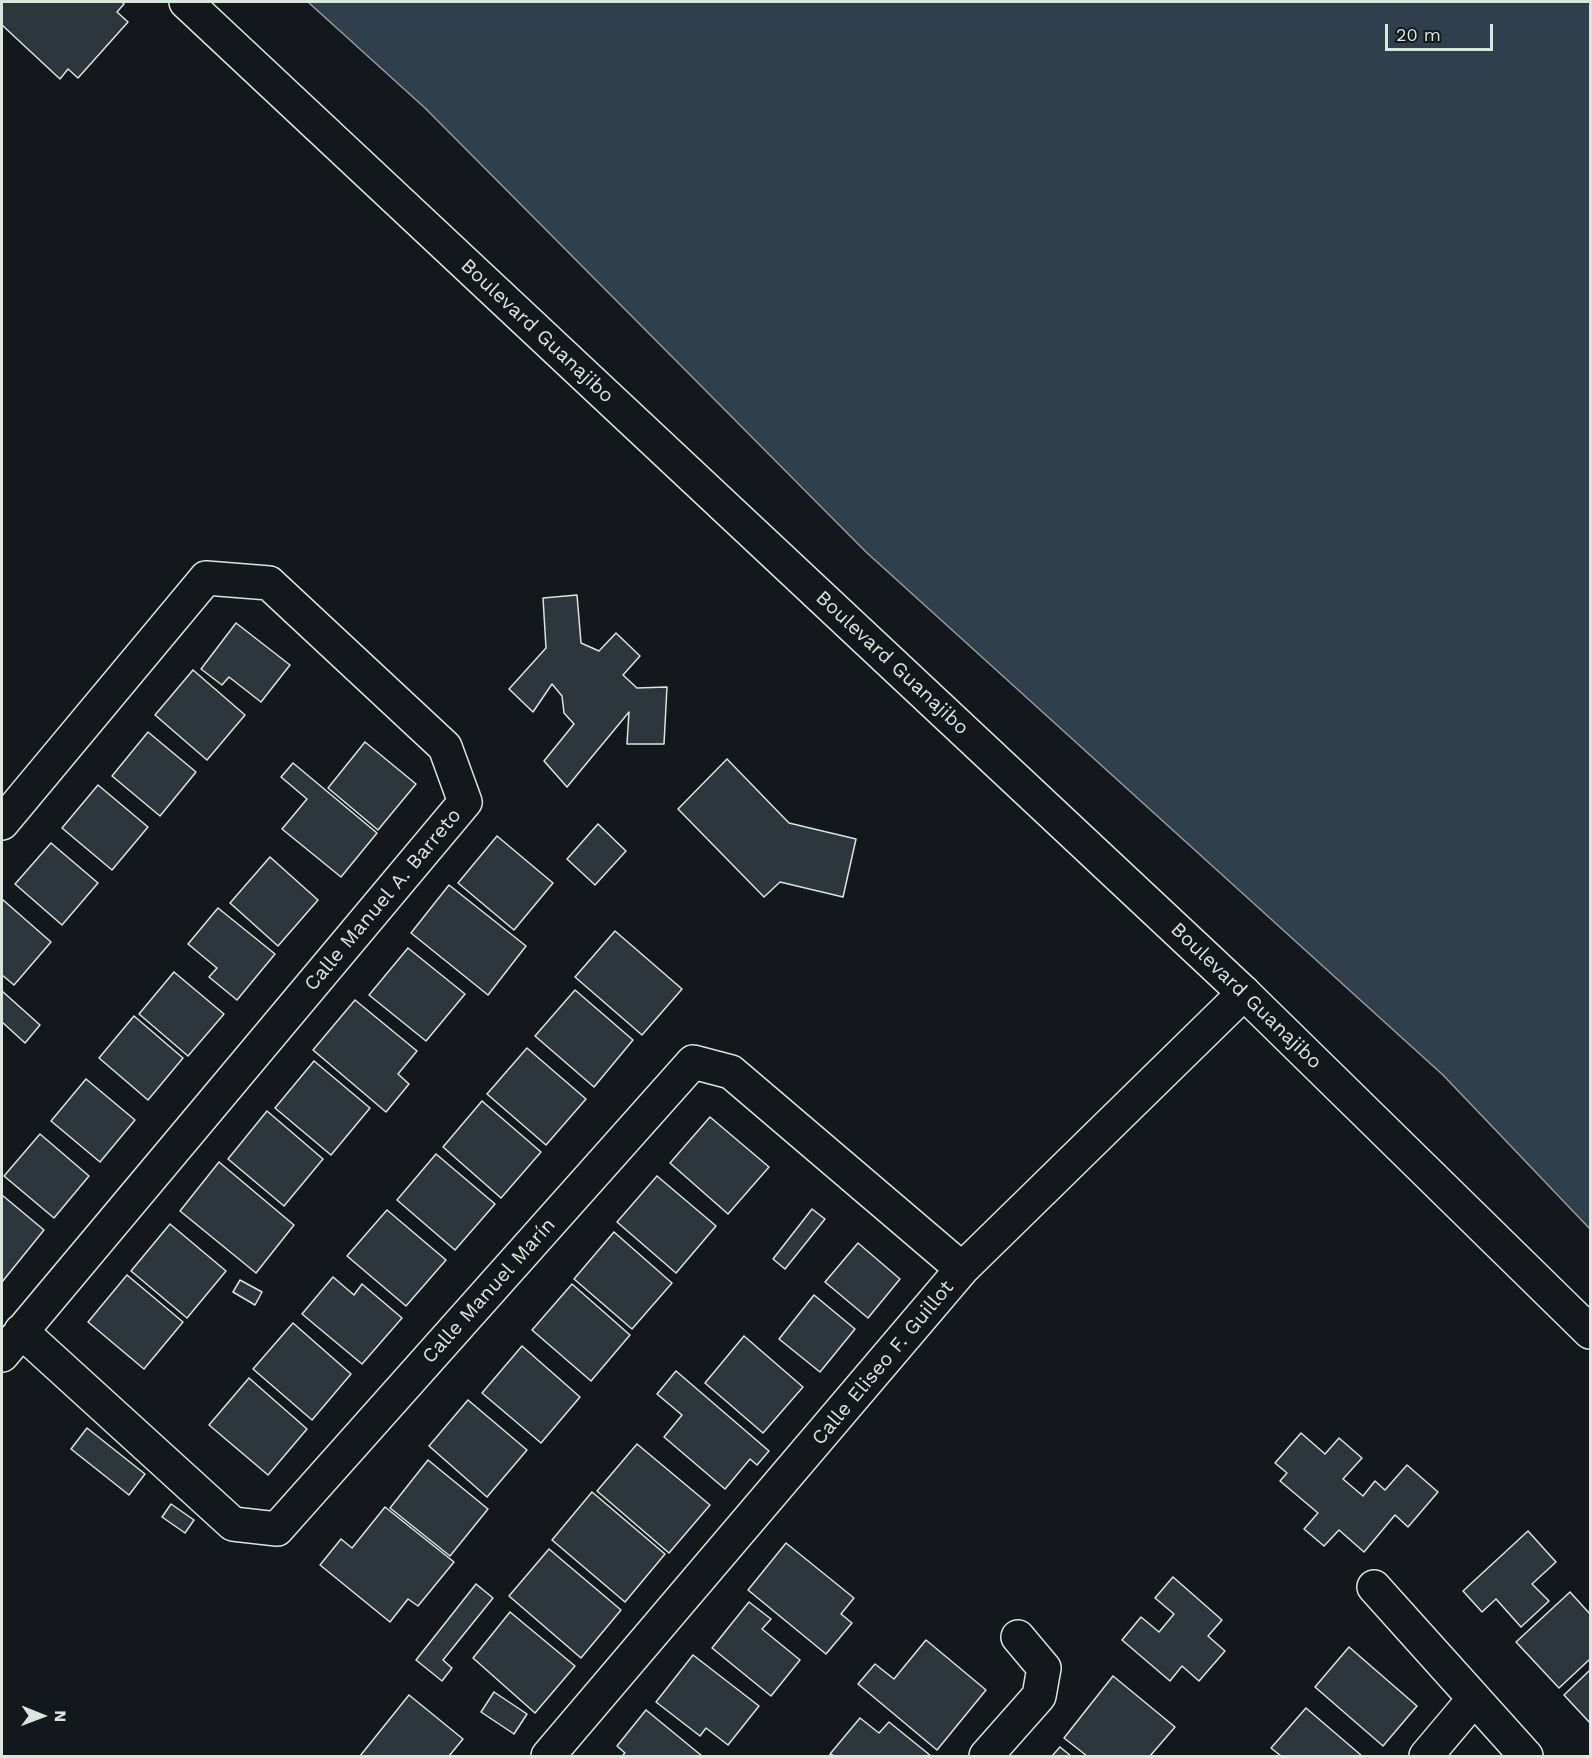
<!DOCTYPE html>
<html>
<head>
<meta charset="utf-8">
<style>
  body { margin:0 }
  #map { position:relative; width:1592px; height:1758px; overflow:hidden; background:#14181c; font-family:"Work Sans",sans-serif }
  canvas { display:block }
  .frame { position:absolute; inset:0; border:3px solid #d8e6dc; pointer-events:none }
  .north { position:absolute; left:12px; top:1686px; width:60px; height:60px; -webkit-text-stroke:4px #14181c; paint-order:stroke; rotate:91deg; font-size:16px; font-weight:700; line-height:24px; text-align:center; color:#d8e6dc }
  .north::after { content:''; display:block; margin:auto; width:21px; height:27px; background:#d8e6dc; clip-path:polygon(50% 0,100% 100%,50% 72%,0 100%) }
  .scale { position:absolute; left:1385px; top:24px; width:108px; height:27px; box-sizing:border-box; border:3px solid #d8e6dc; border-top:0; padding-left:8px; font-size:18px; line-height:21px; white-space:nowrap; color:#d8e6dc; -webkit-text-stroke:4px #14181c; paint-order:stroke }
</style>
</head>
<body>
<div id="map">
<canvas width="1592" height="1758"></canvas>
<div class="frame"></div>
<div class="north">N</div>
<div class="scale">20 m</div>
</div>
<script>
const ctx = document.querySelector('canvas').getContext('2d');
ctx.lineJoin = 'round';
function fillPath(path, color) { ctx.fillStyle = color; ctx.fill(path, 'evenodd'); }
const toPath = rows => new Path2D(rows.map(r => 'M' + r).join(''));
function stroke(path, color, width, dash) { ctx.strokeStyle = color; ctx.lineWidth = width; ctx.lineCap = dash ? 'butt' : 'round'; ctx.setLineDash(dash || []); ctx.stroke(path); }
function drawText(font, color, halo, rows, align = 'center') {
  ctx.font = font + ' "Work Sans",sans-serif'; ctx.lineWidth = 4.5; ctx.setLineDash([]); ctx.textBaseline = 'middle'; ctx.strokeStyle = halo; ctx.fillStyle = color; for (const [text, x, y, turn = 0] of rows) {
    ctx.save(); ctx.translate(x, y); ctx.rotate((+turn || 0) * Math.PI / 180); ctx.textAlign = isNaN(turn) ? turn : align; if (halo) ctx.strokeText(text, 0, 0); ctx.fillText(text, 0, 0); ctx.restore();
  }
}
const water = toPath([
  [308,2,1590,2,1590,1229,1443,1075,866,552,425,108,308,2]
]);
fillPath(water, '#2f3f4d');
stroke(water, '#939e99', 1.5);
const building = toPath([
  [2,2,122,2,124,4,117,12,128,22,78,78,68,69,60,79,2,25,2,2],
  [577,595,581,643,599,651,616,633,640,656,623,675,637,688,667,687,664,744,627,744,629,712,567,787,544,761,574,724,564,713,562,696,552,684,533,712,509,689,546,648,543,598,577,595],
  [236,623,290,665,261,702,229,677,222,685,201,669,236,623],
  [193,670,245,715,207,760,155,715,193,670],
  [148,732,196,772,160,816,112,776,148,732],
  [365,742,416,784,378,830,328,788,365,742],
  [727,759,789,823,856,839,843,897,780,882,764,897,678,809,727,759],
  [293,763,377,833,341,877,282,829,307,799,281,777,293,763],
  [98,785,148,827,112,870,62,828,98,785],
  [598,824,626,851,595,885,567,859,598,824],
  [497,836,553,883,514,930,458,883,497,836],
  [51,843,98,883,62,925,15,884,51,843],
  [270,857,318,900,278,946,230,903,270,857],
  [449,885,526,946,488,995,411,933,449,885],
  [2,899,51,942,14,985,2,975,2,899],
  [218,908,275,954,237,1000,209,977,217,968,188,944,218,908],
  [615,931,682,989,642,1035,575,977,615,931],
  [408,948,465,994,426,1041,369,995,408,948],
  [174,972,224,1014,188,1056,139,1014,174,972],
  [575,990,633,1040,594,1087,535,1036,575,990],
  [2,991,40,1025,25,1043,2,1022,2,991],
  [355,1000,417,1051,398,1074,409,1084,386,1112,313,1050,355,1000],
  [134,1016,183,1058,148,1100,99,1058,134,1016],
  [527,1048,586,1099,546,1145,487,1094,527,1048],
  [314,1061,370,1108,331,1155,275,1108,314,1061],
  [86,1079,135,1120,100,1162,51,1121,86,1079],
  [482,1101,541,1152,501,1198,443,1147,482,1101],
  [267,1111,323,1159,284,1206,228,1159,267,1111],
  [710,1117,769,1167,728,1214,670,1163,710,1117],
  [40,1134,89,1176,54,1218,4,1176,40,1134],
  [436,1154,495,1204,455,1250,397,1200,436,1154],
  [219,1162,294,1225,256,1273,180,1211,219,1162],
  [657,1176,716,1226,676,1273,617,1222,657,1176],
  [2,1195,44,1230,2,1282,2,1195],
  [812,1209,825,1219,785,1269,773,1259,812,1209],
  [387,1210,446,1260,406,1306,347,1256,387,1210],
  [170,1224,226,1271,187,1318,131,1271,170,1224],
  [614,1232,672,1283,632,1329,574,1279,614,1232],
  [858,1243,900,1279,868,1318,825,1282,858,1243],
  [127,1275,183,1322,144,1369,88,1322,127,1275],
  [333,1277,354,1295,362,1284,402,1318,362,1364,302,1314,333,1277],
  [240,1280,262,1292,255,1305,233,1292,240,1280],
  [572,1284,630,1335,591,1381,532,1330,572,1284],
  [814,1295,855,1329,820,1372,779,1339,814,1295],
  [293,1323,351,1374,312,1420,253,1369,293,1323],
  [744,1336,803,1387,763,1433,705,1383,744,1336],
  [522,1346,580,1397,541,1443,482,1393,522,1346],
  [676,1371,769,1451,757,1465,750,1459,725,1489,664,1437,682,1415,657,1394,676,1371],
  [249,1378,307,1429,268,1475,209,1425,249,1378],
  [468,1400,527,1450,487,1497,429,1446,468,1400],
  [87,1428,145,1474,129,1495,71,1449,87,1428],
  [1301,1433,1325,1454,1339,1438,1362,1458,1343,1479,1363,1496,1375,1481,1385,1490,1407,1465,1438,1492,1408,1527,1395,1515,1364,1552,1339,1530,1324,1546,1304,1529,1318,1513,1280,1481,1287,1473,1275,1463,1301,1433],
  [637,1444,710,1505,669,1553,597,1491,637,1444],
  [428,1460,488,1509,450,1556,390,1508,428,1460],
  [592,1492,665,1554,625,1602,552,1540,592,1492],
  [171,1504,194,1520,185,1533,162,1517,171,1504],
  [385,1507,454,1562,418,1606,408,1599,390,1622,320,1565,341,1539,352,1548,385,1507],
  [1528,1531,1556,1562,1532,1584,1549,1601,1521,1627,1496,1599,1482,1612,1463,1591,1528,1531],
  [786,1543,854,1598,841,1614,852,1623,826,1654,748,1590,786,1543],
  [549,1549,621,1610,581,1658,509,1596,549,1549],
  [1173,1577,1222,1620,1208,1636,1225,1651,1199,1681,1182,1666,1170,1681,1122,1640,1141,1617,1159,1632,1174,1614,1155,1598,1173,1577],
  [476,1584,493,1598,443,1660,452,1668,442,1681,416,1660,476,1584],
  [1570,1592,1590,1614,1590,1659,1559,1688,1516,1642,1570,1592],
  [749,1602,771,1619,762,1629,800,1660,771,1696,712,1648,749,1602],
  [510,1612,575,1666,535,1713,473,1658,510,1612],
  [926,1640,986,1690,937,1750,858,1684,875,1664,894,1679,926,1640],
  [1349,1647,1417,1706,1383,1746,1315,1687,1349,1647],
  [693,1655,759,1706,728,1745,706,1728,700,1736,656,1702,693,1655],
  [1590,1670,1590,1723,1564,1695,1590,1670],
  [1113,1676,1175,1727,1150,1756,1087,1756,1064,1738,1113,1676],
  [494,1692,527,1714,514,1734,481,1712,494,1692],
  [409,1695,463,1739,449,1756,360,1756,409,1695],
  [1306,1708,1362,1756,1281,1756,1271,1748,1306,1708],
  [646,1710,702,1756,622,1756,625,1753,617,1746,646,1710],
  [860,1718,879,1733,889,1722,931,1756,834,1756,830,1754,860,1718],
  [1060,1747,1071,1756,1052,1756,1060,1747]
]);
fillPath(building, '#2c363c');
stroke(building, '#d8e6dc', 1.5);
const minor = toPath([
  [2,823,206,578,269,583,445,747,465,802,2,1355],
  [21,1331,233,1524,277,1529,693,1062,731,1072,962,1269],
  [1374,1587,1526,1756],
  [548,1756,962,1269,1244,993],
  [986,1756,1039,1696,1044,1668,1018,1637],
  [1426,1756,1474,1699]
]);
const primary = toPath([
  [186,2,1244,993,1590,1332]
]);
stroke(minor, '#d8e6dc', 36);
stroke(primary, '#d8e6dc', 36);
stroke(minor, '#14181c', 33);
stroke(primary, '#14181c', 33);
drawText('20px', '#d8e6dc', '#14181c', [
  ["Boulevard Guanajibo",537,331,43],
  ["Boulevard Guanajibo",892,663,43],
  ["Calle Manuel A. Barreto",383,900,-50],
  ["Boulevard Guanajibo",1246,996,44],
  ["Calle Manuel Marín",489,1291,-48],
  ["Calle Eliseo F. Guillot",883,1363,-50]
]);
</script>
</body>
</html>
